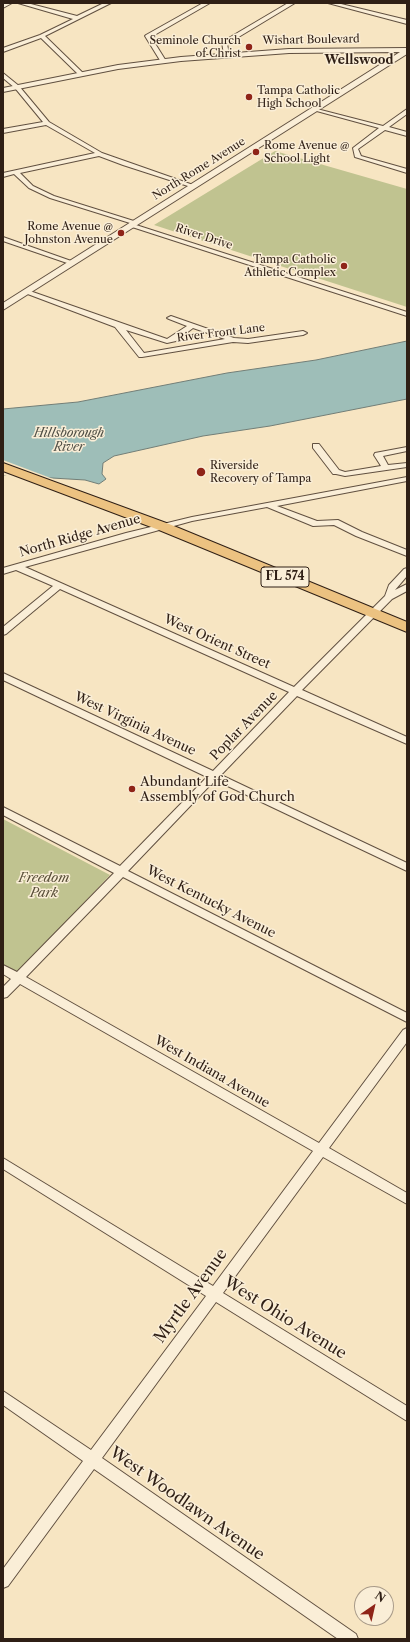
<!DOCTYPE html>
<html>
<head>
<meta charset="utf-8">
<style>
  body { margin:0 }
  #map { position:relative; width:410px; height:1642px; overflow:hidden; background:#f7e5c2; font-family:"Libre Caslon Text",serif }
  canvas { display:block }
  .frame { position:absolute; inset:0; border:4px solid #2f1f15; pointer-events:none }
  .north { position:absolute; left:354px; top:1586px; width:40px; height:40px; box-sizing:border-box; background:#faeed7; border:1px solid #a99b89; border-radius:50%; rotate:34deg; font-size:11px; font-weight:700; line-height:16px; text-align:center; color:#2f1f15 }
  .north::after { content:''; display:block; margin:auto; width:14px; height:18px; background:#8f2418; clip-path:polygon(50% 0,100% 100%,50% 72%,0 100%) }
</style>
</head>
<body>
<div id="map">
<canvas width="410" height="1642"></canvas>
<div class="frame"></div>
<div class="north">N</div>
</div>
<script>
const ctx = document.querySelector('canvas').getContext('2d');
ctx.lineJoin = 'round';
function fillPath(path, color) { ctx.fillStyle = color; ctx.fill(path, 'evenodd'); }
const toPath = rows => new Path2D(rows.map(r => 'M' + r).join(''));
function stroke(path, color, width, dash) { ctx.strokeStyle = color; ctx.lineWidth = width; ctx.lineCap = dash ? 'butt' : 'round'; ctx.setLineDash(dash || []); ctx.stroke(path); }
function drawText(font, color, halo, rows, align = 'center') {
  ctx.font = font + ' "Libre Caslon Text",serif'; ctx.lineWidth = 3; ctx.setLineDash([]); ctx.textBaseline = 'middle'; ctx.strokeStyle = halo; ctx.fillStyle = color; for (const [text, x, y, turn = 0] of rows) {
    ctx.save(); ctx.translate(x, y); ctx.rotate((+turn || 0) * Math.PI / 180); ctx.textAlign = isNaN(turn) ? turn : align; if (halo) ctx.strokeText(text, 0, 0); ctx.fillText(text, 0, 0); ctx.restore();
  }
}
fillPath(toPath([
  [275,151,407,189,407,307,154,225],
  [3,819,110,875,18,973,3,965]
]), '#c0c390');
const water = toPath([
  [407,341,407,399,270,426,203,436,114,456,103,463,102,474,106,479,99,484,85,480,3,475,3,409,78,402,227,373,316,360,407,341]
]);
fillPath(water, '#9ebeb8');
stroke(water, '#727e77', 1);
fillPath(toPath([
  [3,460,56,480,10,477,3,475]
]), '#f7e5c2');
const minor = toPath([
  [5,3,12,3,3,8,3,4,5,3],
  [18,3,27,3,77,16,104,3,111,3,45,36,83,73,83,75,79,75,41,38,3,52,3,48,40,35,73,19,18,3],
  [203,3,210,3,151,37,166,61,161,62,145,36,146,35,203,3],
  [288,3,295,3,227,44,229,54,224,55,222,42,288,3],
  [328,3,337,3,407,20,407,24,328,3],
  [3,73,19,86,49,122,102,153,196,186,191,187,123,165,99,156,20,173,33,186,54,196,137,222,138,223,136,225,407,312,407,316,129,226,128,225,130,223,50,198,29,188,14,174,3,177,3,173,95,153,46,125,3,133,3,129,43,122,15,88,3,78,3,73],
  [313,108,383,126,407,109,407,114,389,127,407,132,407,136,385,130,358,149,361,156,407,169,407,173,355,157,353,148,379,128,313,110,313,108],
  [3,237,74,262,75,263,70,264,3,241,3,237],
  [27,290,167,339,187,326,169,319,167,318,171,316,234,338,248,339,303,331,307,333,303,335,248,343,233,342,142,357,139,357,115,327,25,293,24,292,27,290],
  [193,328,225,339,144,353,126,330,167,343,176,341,193,328],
  [313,444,319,444,339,470,345,472,381,466,374,455,375,453,407,447,407,451,383,456,388,465,407,463,407,467,345,476,336,474,333,474,313,448,313,444],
  [407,477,407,481,277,506,317,521,338,520,362,532,407,550,407,556,356,536,334,525,313,526,267,507,192,521,25,567,294,687,385,596,389,585,404,569,407,568,407,576,395,590,407,584,407,591,392,599,302,690,407,737,407,744,297,696,221,775,407,863,407,871,215,780,128,871,407,1013,407,1022,123,877,26,977,319,1143,403,1030,407,1028,407,1042,329,1148,407,1193,407,1204,323,1157,223,1293,407,1406,407,1421,216,1302,102,1458,356,1634,358,1639,338,1639,94,1469,8,1586,3,1588,3,1569,83,1461,3,1405,3,1391,91,1450,206,1296,3,1169,3,1158,213,1286,313,1151,20,984,7,997,3,998,3,987,11,979,3,974,3,965,17,972,114,873,3,815,3,807,120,866,207,777,3,680,3,673,213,771,289,692,60,589,6,634,3,635,3,627,53,586,16,570,3,574,3,568,126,533,192,517,407,477]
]);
const tertiary = toPath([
  [407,48,407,54,3,310,3,303,400,52,289,53,181,61,118,69,3,92,3,88,118,65,181,57,289,49,407,48]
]);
const primary = toPath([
  [3,463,169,524,407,622,407,632,159,530,3,471,3,463]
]);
stroke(minor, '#615040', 2);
stroke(tertiary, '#615040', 2);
stroke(primary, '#2f1f15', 2);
fillPath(minor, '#faeed7');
fillPath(tertiary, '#faeed7');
fillPath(primary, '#ecc281');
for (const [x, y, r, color] of [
  [249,47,4,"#8f2418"],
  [249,97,4,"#8f2418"],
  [256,152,4,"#8f2418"],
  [121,233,4,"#8f2418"],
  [344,266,4,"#8f2418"],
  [201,472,5,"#8f2418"],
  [132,789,4,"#8f2418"]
]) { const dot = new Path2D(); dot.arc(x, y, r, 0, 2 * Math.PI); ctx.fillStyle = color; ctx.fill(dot); stroke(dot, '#faeed7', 1.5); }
drawText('11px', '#2f1f15', '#faeed7', [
  ["Wishart Boulevard",311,40,-1],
  ["North Rome Avenue",199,169,-32],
  ["River Drive",204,237,18],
  ["River Front Lane",221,333,-7]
]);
drawText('11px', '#2f1f15', '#faeed7', [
  ["Seminole Church",241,41],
  ["of Christ",241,54],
  ["Tampa Catholic",257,91,"left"],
  ["High School",257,104,"left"],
  ["Rome Avenue @",264,146,"left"],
  ["School Light",264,159,"left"],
  ["Rome Avenue @",113,227],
  ["Johnston Avenue",113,240],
  ["Tampa Catholic",336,260],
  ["Athletic Complex",336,273],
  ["Riverside",210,466,"left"],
  ["Recovery of Tampa",210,479,"left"]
], 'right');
drawText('bold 12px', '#2f1f15', '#faeed7', [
  ["Wellswood",359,61]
]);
drawText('italic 12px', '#504f46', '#faeed7', [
  ["Hillsborough",69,434],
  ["River",69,448]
]);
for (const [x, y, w] of [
  [285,577,48]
]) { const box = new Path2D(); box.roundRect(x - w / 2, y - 10, w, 20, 3); ctx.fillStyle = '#faeed7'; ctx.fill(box); stroke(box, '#2f1f15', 1); }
drawText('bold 12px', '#2f1f15', null, [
  ["FL 574",285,577]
]);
drawText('13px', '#2f1f15', '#faeed7', [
  ["North Ridge Avenue",80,536,-16],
  ["West Orient Street",217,642,24],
  ["West Virginia Avenue",135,724,25],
  ["Poplar Avenue",244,726,-46],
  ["West Kentucky Avenue",211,902,27],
  ["West Indiana Avenue",212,1072,30]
]);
drawText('13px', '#2f1f15', '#faeed7', [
  ["Abundant Life",140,782],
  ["Assembly of God Church",140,797]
], 'left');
drawText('italic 13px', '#5a503a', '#faeed7', [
  ["Freedom",44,878],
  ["Park",44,893]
]);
drawText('16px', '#2f1f15', '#faeed7', [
  ["Myrtle Avenue",191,1296,-54],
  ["West Ohio Avenue",285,1318,32],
  ["West Woodlawn Avenue",187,1504,35]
]);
</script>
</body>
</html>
